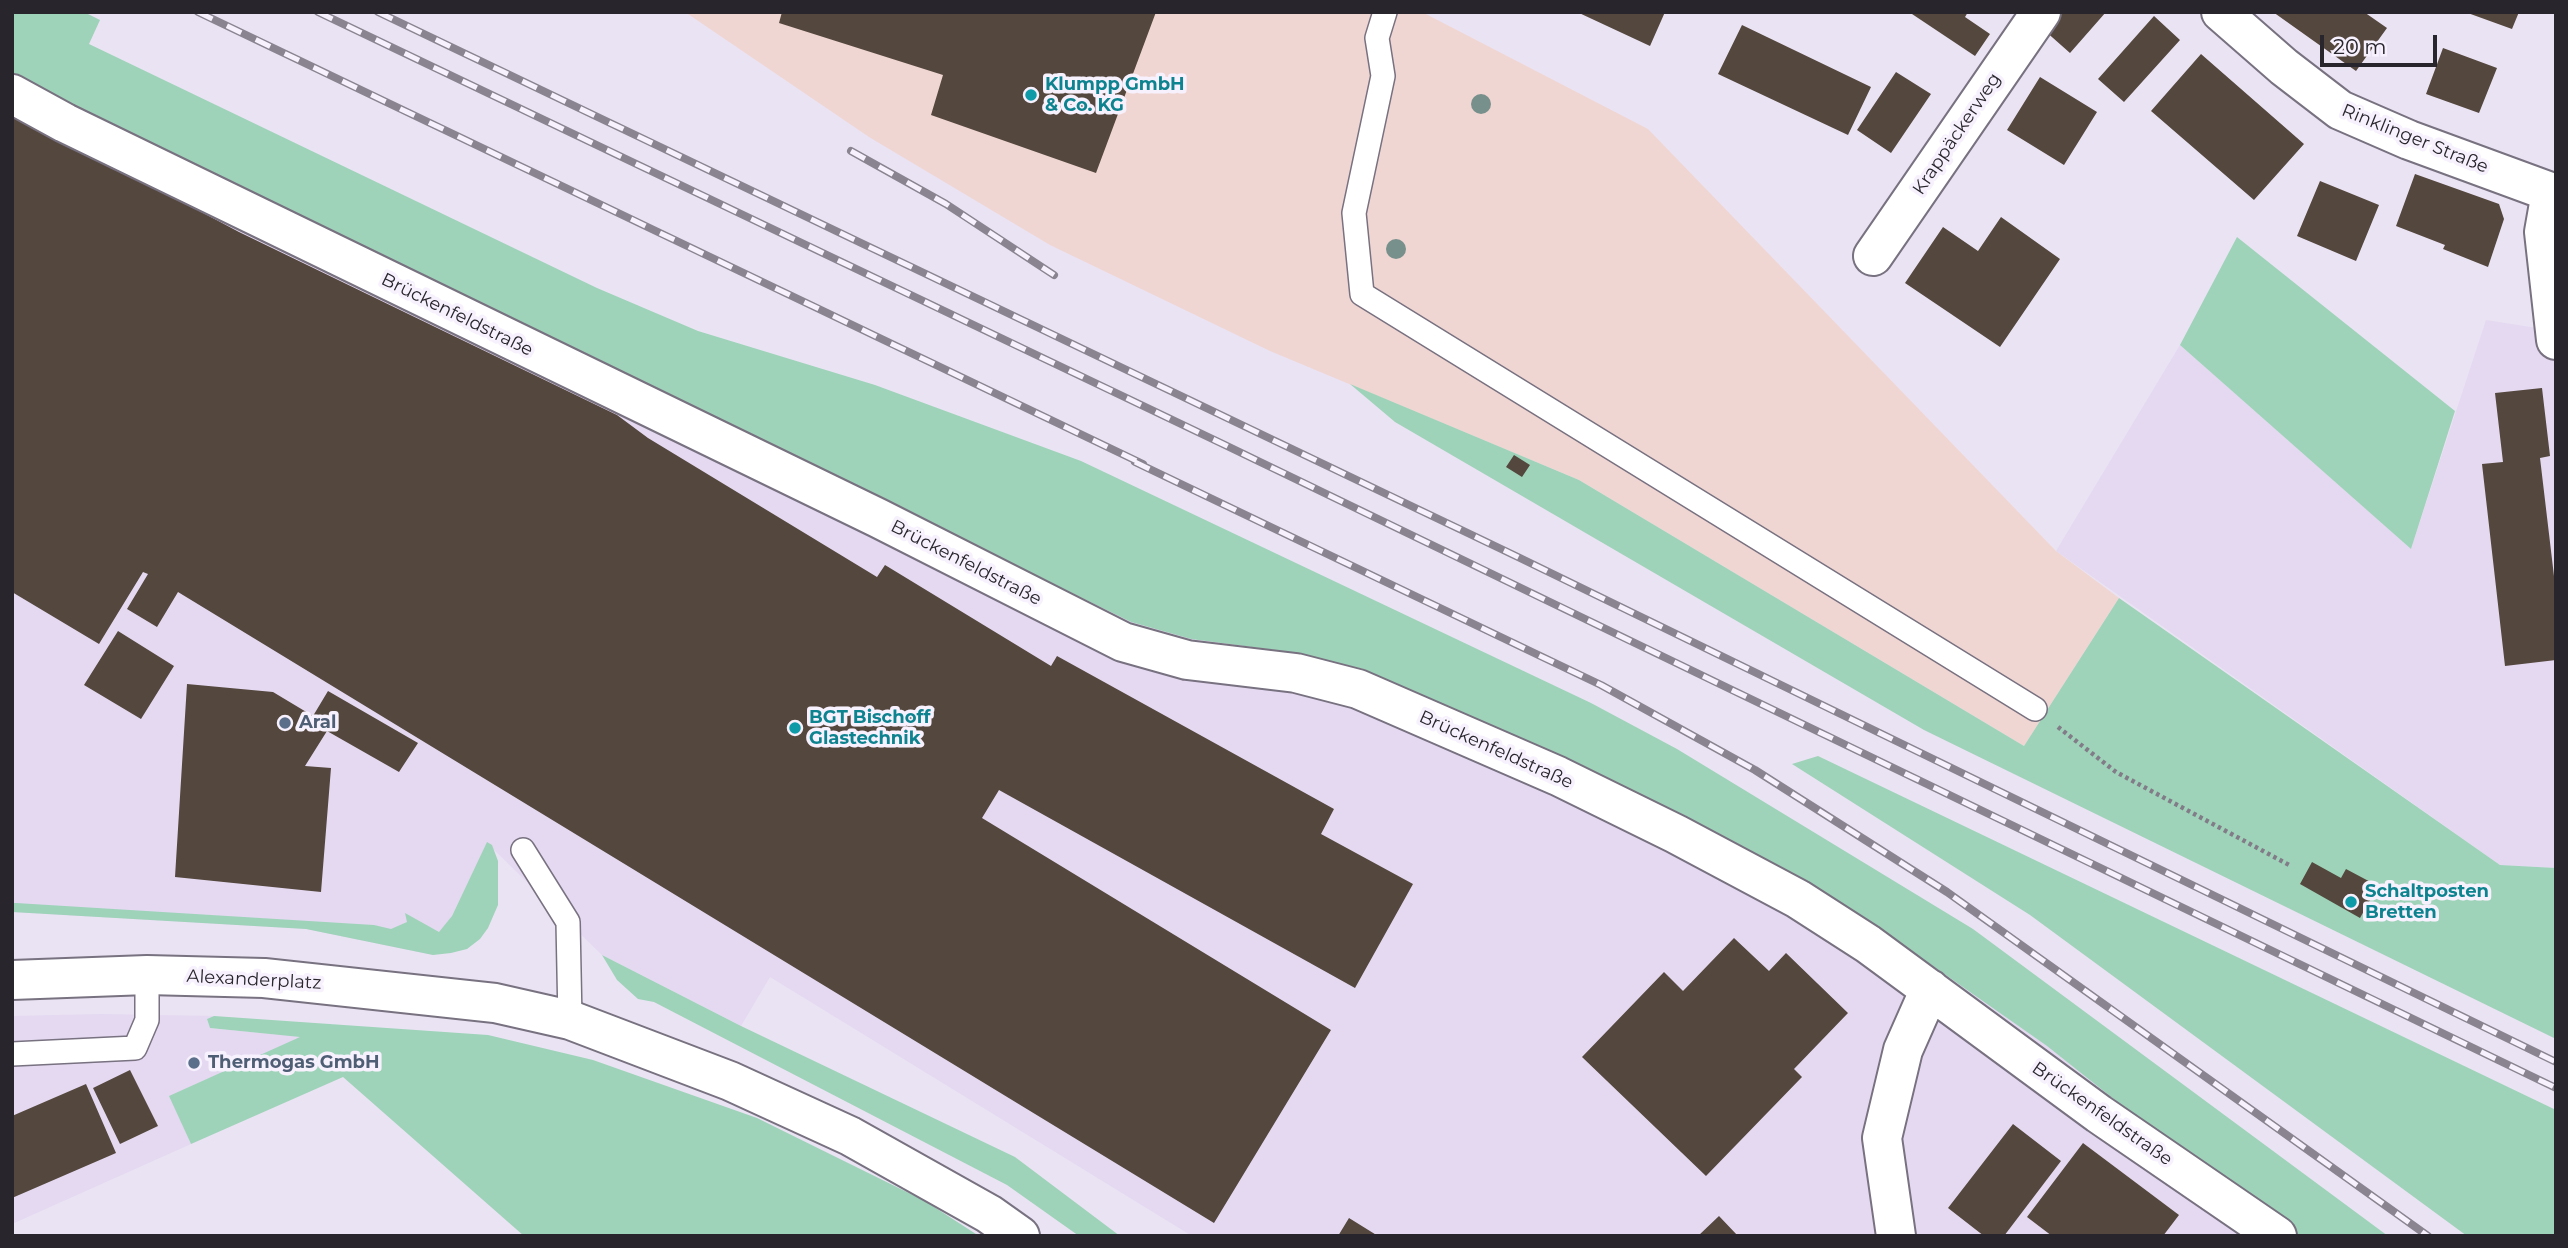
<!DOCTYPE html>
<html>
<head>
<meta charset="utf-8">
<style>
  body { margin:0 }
  #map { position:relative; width:2568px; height:1248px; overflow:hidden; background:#eae3f3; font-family:Montserrat,sans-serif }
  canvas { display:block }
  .frame { position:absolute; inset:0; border:14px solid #28252c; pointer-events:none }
  .scale { position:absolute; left:2320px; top:35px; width:117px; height:32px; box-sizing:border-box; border:4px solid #28252c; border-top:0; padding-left:9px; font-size:21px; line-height:24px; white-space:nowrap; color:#28252c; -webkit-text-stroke:5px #f7f1fe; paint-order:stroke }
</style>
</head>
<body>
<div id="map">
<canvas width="2568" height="1248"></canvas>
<div class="frame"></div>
<div class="scale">20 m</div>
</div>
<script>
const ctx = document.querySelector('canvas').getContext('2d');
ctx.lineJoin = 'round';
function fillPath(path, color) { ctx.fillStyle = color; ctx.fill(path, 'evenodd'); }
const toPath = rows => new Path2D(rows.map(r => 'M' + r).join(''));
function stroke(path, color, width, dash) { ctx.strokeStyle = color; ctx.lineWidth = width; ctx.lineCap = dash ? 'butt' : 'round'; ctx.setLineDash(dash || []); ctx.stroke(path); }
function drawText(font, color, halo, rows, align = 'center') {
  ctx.font = font + ' Montserrat,sans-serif'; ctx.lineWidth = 7; ctx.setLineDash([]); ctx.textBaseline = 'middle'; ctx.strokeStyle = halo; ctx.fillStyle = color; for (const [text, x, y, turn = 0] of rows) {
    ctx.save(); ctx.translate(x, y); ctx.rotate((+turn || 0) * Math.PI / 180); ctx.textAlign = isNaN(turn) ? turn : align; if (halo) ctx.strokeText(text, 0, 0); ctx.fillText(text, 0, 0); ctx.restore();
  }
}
fillPath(toPath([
  [12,74,66,114,518,323,1131,622,1191,639,1297,653,1363,669,1566,760,1806,883,1880,929,2047,1046,2286,1236,1192,1236,770,977,741,1026,602,955,487,843,433,955,306,929,12,912],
  [2486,320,2556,331,2556,868,2500,865,2056,551,2180,345,2411,549],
  [101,1014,214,1016,207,1019,210,1028,302,1037,170,1096,191,1144,12,1224,12,1016]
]), '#e4d9f1');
fillPath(toPath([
  [685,12,1422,12,1648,129,2056,551,2119,598,2024,746,1579,480,1270,351,1050,245,869,137]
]), '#f0d6d2');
fillPath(toPath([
  [12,12,84,12,100,20,89,44,597,288,698,331,875,385,1081,461,1591,703,1677,749,1973,929,2388,1236,2286,1236,2047,1046,1880,929,1806,883,1566,760,1363,669,1297,653,1191,639,1131,622,518,323,65,114,12,74],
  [2237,237,2455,411,2411,549,2180,345],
  [1350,384,1579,480,2024,746,2119,598,2500,865,2556,868,2556,1039,1924,730,1395,422],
  [1818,756,2556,1110,2556,1236,2467,1236,2030,915,1792,764],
  [487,842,492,845,498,861,498,905,488,928,480,939,467,949,451,953,433,955,306,929,12,912,12,903,16,903,374,925,391,929,407,922,405,913,439,932,452,916],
  [602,955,741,1026,1015,1157,1120,1236,1079,1236,1007,1185,654,1002,638,999,617,980],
  [214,1016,488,1035,593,1060,757,1118,925,1201,979,1236,524,1236,343,1077,191,1144,169,1096,300,1037,210,1028,207,1019]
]), '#9ed3b9');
fillPath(toPath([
  [782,12,1156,12,1096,173,931,115,943,75,779,23],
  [1577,12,1665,12,1650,46],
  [1909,12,1968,12,1965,17,1990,34,1975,56],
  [2060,12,2106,12,2070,53,2044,30],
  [2273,12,2364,12,2387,28,2356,71],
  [2465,12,2519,12,2512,29],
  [2154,16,2180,40,2124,102,2098,79],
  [1742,25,1871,87,1848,135,1718,74],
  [2443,48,2497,68,2479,113,2426,94],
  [2201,54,2304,144,2254,200,2151,111],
  [1896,72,1931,94,1891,153,1857,130],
  [2040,77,2097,112,2064,165,2007,130],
  [12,111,239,232,617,415,648,438,877,577,885,565,1051,666,1057,656,1334,809,1321,834,1413,884,1355,988,999,790,982,818,1331,1030,1214,1223,178,592,157,627,127,609,148,574,143,572,99,644,12,592],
  [2415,174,2499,204,2504,219,2488,267,2443,249,2445,245,2396,226],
  [2320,181,2379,205,2356,261,2297,236],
  [2001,217,2060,259,2000,347,1905,283,1943,227,1978,251],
  [2542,388,2550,456,2540,458,2556,593,2556,660,2505,666,2482,464,2503,462,2495,393],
  [1514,455,1530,465,1522,477,1506,467],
  [118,631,174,666,141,719,84,685],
  [187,684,273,692,313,716,328,691,418,743,399,772,327,731,305,766,331,768,321,892,175,877],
  [2312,862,2341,878,2346,869,2378,886,2360,918,2300,884],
  [1734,938,1769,971,1786,953,1848,1013,1794,1069,1802,1077,1706,1176,1582,1057,1664,972,1683,991],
  [130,1070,158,1126,120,1144,93,1088],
  [86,1084,116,1153,12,1198,12,1116],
  [2013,1124,2061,1161,2004,1236,1984,1236,1948,1208],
  [2083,1143,2179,1215,2163,1236,2052,1236,2027,1217],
  [1719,1216,1738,1236,1698,1236],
  [1349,1218,1378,1236,1338,1236]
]), '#54473d');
const lane = toPath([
  [1385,12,1377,38,1383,76,1354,213,1362,294,2035,709],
  [523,850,568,922,570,1020],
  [12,1054,135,1048,147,1020,147,975]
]);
const street = toPath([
  [2221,12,2284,67,2340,110,2409,140,2556,194],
  [12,94,65,123,878,518,1123,642,1187,660,1296,673,1358,689,1558,776,1676,834,1798,899,1868,944,2099,1114,2277,1236],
  [2551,192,2544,232,2556,340],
  [1873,256,2041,12],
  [1896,1236,1882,1138,1903,1050,1930,989]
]);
const primary = toPath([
  [12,980,147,975,264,978,495,1003,570,1020,730,1081,850,1136,989,1214,1020,1236]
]);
stroke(lane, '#787180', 26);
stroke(street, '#787180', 42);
stroke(primary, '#787180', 42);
stroke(toPath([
  [2058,727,2116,772,2291,866]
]), '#817c87', 4.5, [3.5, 3.5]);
stroke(lane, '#fff', 23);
stroke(street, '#fff', 38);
stroke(primary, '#fff', 38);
const rail = toPath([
  [198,12,1143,464],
  [318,12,1225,445,2556,1088],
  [378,12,1520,558,2556,1062],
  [851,151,946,204,1054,275],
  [1135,462,1601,685,1755,770,1947,892,2428,1236]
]);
stroke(rail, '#898490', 8);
stroke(rail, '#f7f1fe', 5, [16]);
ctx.fillStyle = '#78908c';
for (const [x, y] of [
  [1481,104],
  [1396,249]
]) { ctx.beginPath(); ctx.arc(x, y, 10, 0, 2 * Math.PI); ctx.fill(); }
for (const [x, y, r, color] of [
  [1031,95,7,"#0f9aa8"],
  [285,723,7,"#5c6f8a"],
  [795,728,7,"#0f9aa8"],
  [2351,902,7,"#0f9aa8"],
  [194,1063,7,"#5c6f8a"]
]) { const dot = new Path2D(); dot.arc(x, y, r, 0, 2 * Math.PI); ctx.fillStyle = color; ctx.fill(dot); stroke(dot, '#f7f1fe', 2.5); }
drawText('bold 18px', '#0d838f', '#f7f1fe', [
  ["Klumpp GmbH",1045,85],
  ["& Co. KG",1045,106],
  ["BGT Bischoff",809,718],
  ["Glastechnik",809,739],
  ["Schaltposten",2365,892],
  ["Bretten",2365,913]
], 'left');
drawText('18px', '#28252c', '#f7f1fe', [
  ["Krappäckerweg",1957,134,-56],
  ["Rinklinger Straße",2415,139,22],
  ["Brückenfeldstraße",457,315,26],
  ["Brückenfeldstraße",966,563,27],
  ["Brückenfeldstraße",1496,750,24],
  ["Alexanderplatz",254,980,3],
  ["Brückenfeldstraße",2102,1114,35]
]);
drawText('bold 18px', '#4e5e75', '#f7f1fe', [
  ["Aral",299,723],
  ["Thermogas GmbH",208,1063]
], 'left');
</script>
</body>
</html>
